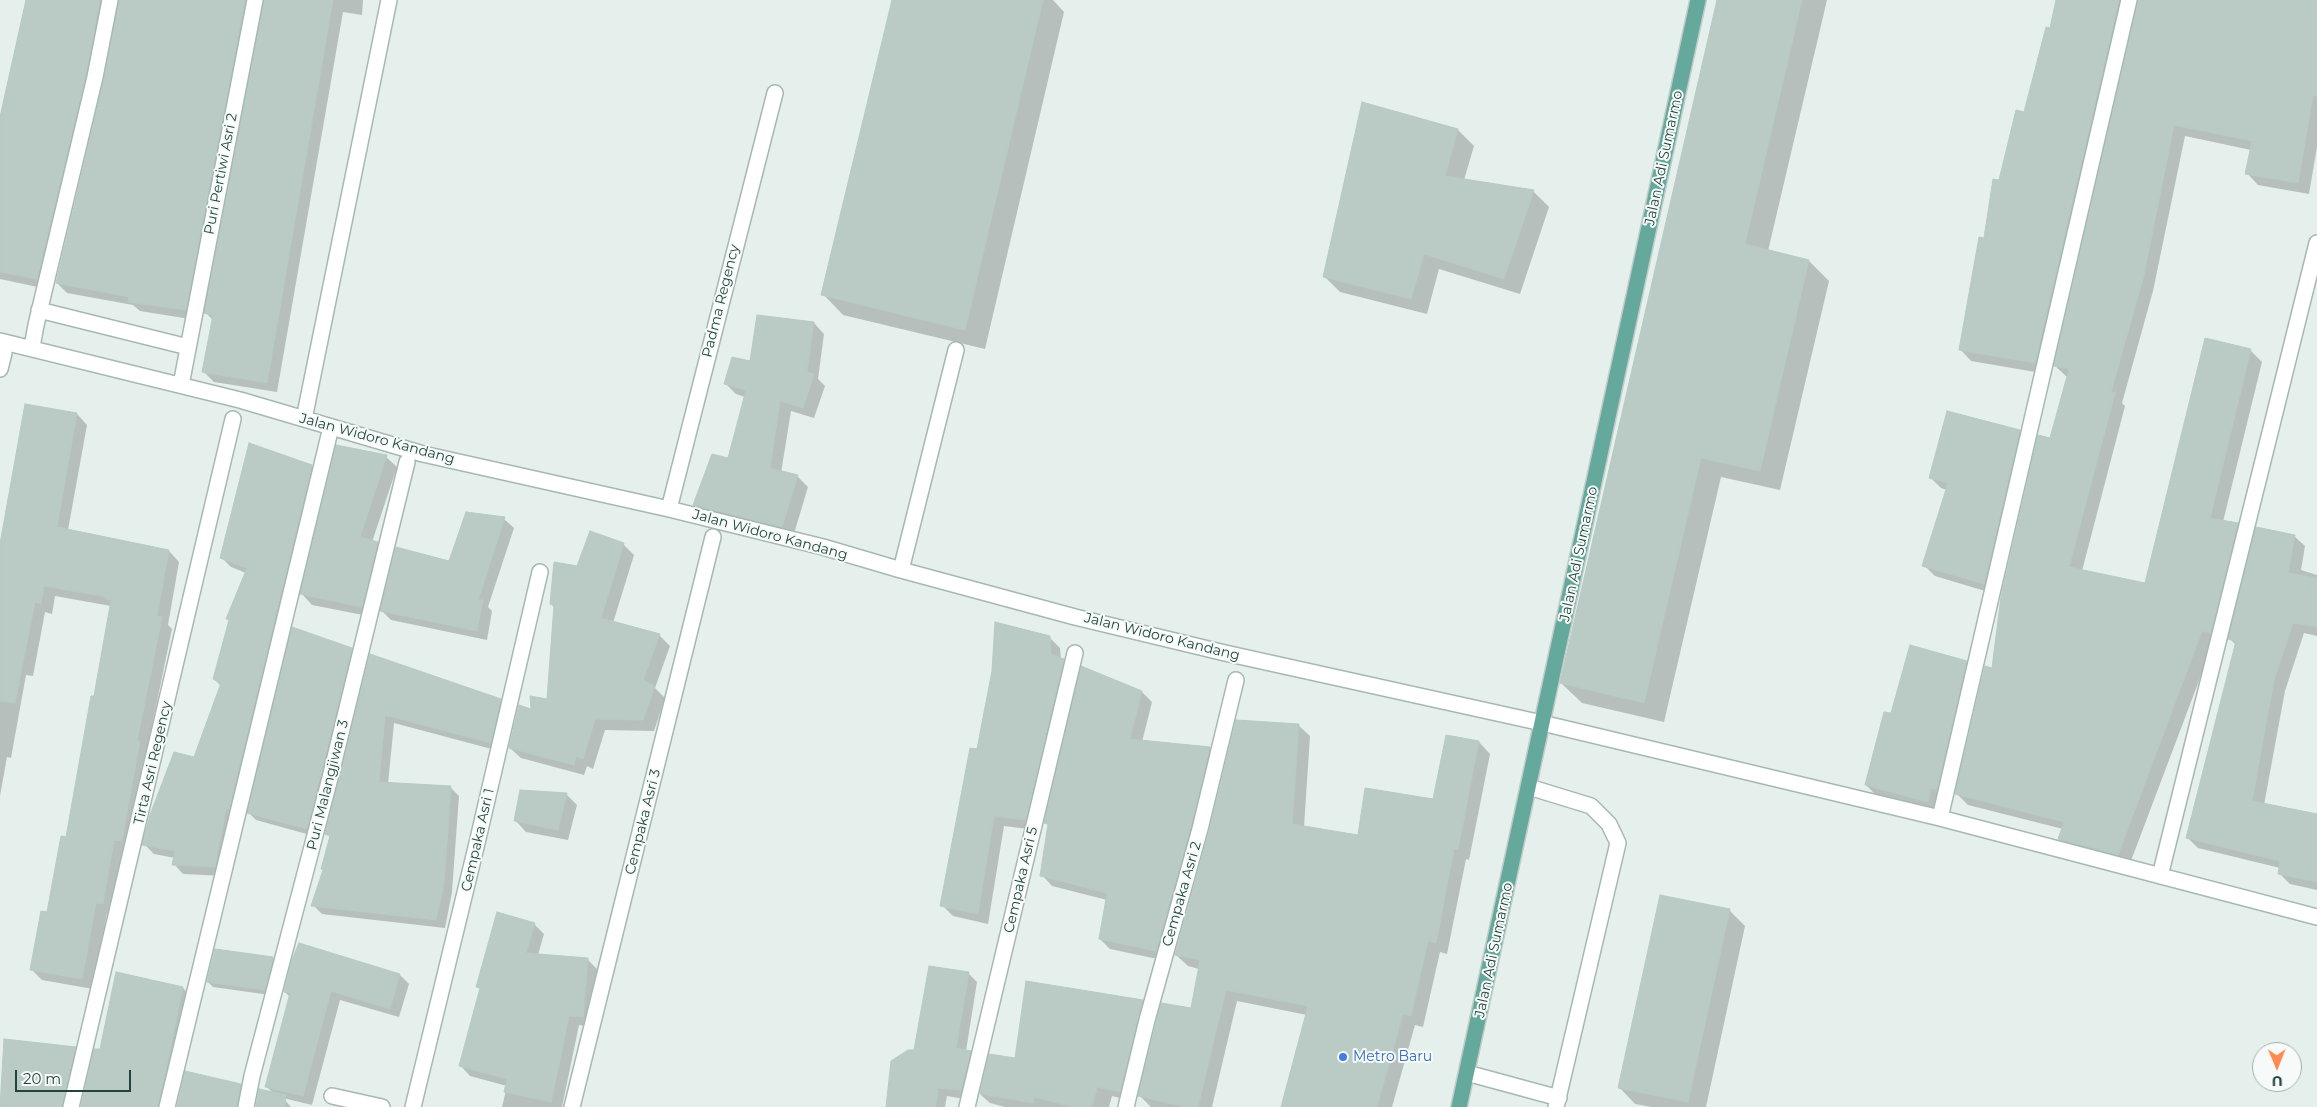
<!DOCTYPE html>
<html>
<head>
<meta charset="utf-8">
<style>
  body { margin:0 }
  #map { position:relative; width:2317px; height:1107px; overflow:hidden; background:#e5efeb; font-family:Montserrat,sans-serif }
  canvas { display:block }
  .north { position:absolute; left:2252px; top:1042px; width:50px; height:50px; box-sizing:border-box; background:#f6fbf9; border:1px solid #a1b2ae; border-radius:50%; rotate:179deg; font-size:14px; font-weight:700; line-height:20px; text-align:center; color:#22443d }
  .north::after { content:''; display:block; margin:auto; width:18px; height:22px; background:#ff8953; clip-path:polygon(50% 0,100% 100%,50% 72%,0 100%) }
  .scale { position:absolute; left:15px; top:1070px; width:116px; height:22px; box-sizing:border-box; border:2px solid #22443d; border-top:0; padding-left:6px; font-size:15px; line-height:18px; white-space:nowrap; color:#22443d; -webkit-text-stroke:4px #f6fbf9; paint-order:stroke }
</style>
</head>
<body>
<div id="map">
<canvas width="2317" height="1107"></canvas>
<div class="north">U</div>
<div class="scale">20 m</div>
</div>
<script>
const ctx = document.querySelector('canvas').getContext('2d');
ctx.lineJoin = 'round';
function fillPath(path, color) { ctx.fillStyle = color; ctx.fill(path, 'evenodd'); }
const toPath = rows => new Path2D(rows.map(r => 'M' + r).join(''));
function stroke(path, color, width, dash) { ctx.strokeStyle = color; ctx.lineWidth = width; ctx.lineCap = dash ? 'butt' : 'round'; ctx.setLineDash(dash || []); ctx.stroke(path); }
function drawText(font, color, halo, rows, align = 'center') {
  ctx.font = font + ' Montserrat,sans-serif'; ctx.lineWidth = 4; ctx.setLineDash([]); ctx.textBaseline = 'middle'; ctx.strokeStyle = halo; ctx.fillStyle = color; for (const [text, x, y, turn = 0] of rows) {
    ctx.save(); ctx.translate(x, y); ctx.rotate((+turn || 0) * Math.PI / 180); ctx.textAlign = isNaN(turn) ? turn : align; if (halo) ctx.strokeText(text, 0, 0); ctx.fillText(text, 0, 0); ctx.restore();
  }
}
fillPath(toPath([
  [26,0,363,0,362,15,343,12,277,392,214,382,204,372,213,320,206,313,266,1,262,1,196,320,140,311,133,305,67,293,57,283,105,79,121,1,117,1,47,289,0,279,0,120],
  [894,0,1053,0,1064,12,985,349,843,315,823,294],
  [1719,0,1827,0,1768,251,1809,261,1829,281,1780,490,1721,477,1664,722,1582,703,1561,683],
  [2057,0,2139,0,2131,9,2047,374,1971,361,1960,349,2000,182,2025,113,2051,30],
  [2140,0,2317,0,2317,147,2309,194,2258,185,2247,173,2251,150,2185,136,2153,291,2122,403,2125,406,2082,571,2146,584,2250,350,2262,362,2223,522,2237,525,2249,536,2214,641,2129,866,2071,850,2059,839,2063,829,1968,805,1957,794,1993,669,2067,377,2055,366],
  [1363,104,1458,130,1474,146,1464,180,1533,191,1549,207,1520,294,1439,269,1427,314,1340,292,1325,277],
  [814,323,824,334,818,379,825,386,814,418,791,411,781,473,798,477,808,487,793,537,705,516,695,505,729,460,745,397,736,394,725,383,751,362],
  [77,414,87,425,68,530,169,551,179,562,168,625,172,629,113,914,107,913,93,989,42,980,32,970,67,838,111,606,55,596,52,614,45,612,33,676,26,675,11,758,7,757,0,796,0,545],
  [2019,431,2030,442,1995,594,1935,576,1924,565,1947,490,1941,488,1930,477],
  [386,457,397,467,372,542,377,543,388,554,373,617,312,605,302,594],
  [312,466,322,476,225,876,183,874,174,864,175,858,154,854,144,844,194,759,221,686,214,679,246,573,231,567,221,557],
  [504,519,514,528,488,607,492,611,487,640,391,620,382,611,450,562],
  [2294,536,2305,546,2301,570,2317,575,2317,636,2304,633,2285,691,2264,805,2317,816,2317,890,2290,884,2279,873,2280,868,2198,848,2188,838,2236,645,2230,639],
  [623,544,634,555,613,623,659,635,670,646,655,688,665,698,654,731,605,730,593,769,587,766,584,775,521,758,510,748,532,711,548,701,555,608,551,604,578,567],
  [1049,637,1060,648,1061,659,1074,671,1036,830,1004,826,988,924,953,916,942,905,978,751],
  [351,649,359,656,314,836,256,820,249,813],
  [371,656,500,700,509,709,499,751,394,723,388,784,451,788,459,796,452,892,445,928,322,914,313,905,324,870,331,838,326,834],
  [1966,662,1977,673,1938,812,1877,796,1866,785,1892,715],
  [1142,692,1152,702,1142,742,1210,749,1220,759,1167,961,1110,949,1100,939,1107,900,1052,886,1042,875,1049,826,1046,823],
  [1298,725,1310,736,1304,827,1359,837,1434,801,1447,736,1479,742,1490,754,1469,860,1466,859,1447,954,1440,952,1423,1027,1415,1025,1392,1107,1282,1107,1307,1015,1237,1001,1212,1107,1151,1107,1140,1096,1192,1009,1199,969,1188,966,1176,955],
  [566,794,577,805,568,840,526,832,516,821],
  [1729,910,1745,926,1706,1107,1652,1107,1635,1104,1620,1088],
  [534,924,544,934,538,955,587,959,597,969,593,1027,579,1025,562,1107,502,1107,507,1086,470,1076,460,1065,481,990,477,986],
  [216,951,273,958,278,963,270,995,213,987,208,982],
  [968,973,977,982,966,1051,970,1052,979,1061,970,1100,947,1096,945,1107,887,1107,915,1052],
  [400,975,409,984,399,1017,340,1000,312,1105,283,1098,291,1107,256,1107,273,1093,266,1086,290,997,285,992],
  [183,988,192,998,169,1107,82,1107,101,1051],
  [1142,1001,1151,1010,1128,1100,1112,1096,1109,1107,1005,1107,990,1103,981,1095,990,1056,1016,1060],
  [6,1041,75,1048,85,1058,73,1107,0,1107],
  [186,1072,240,1085,250,1095,248,1107,177,1107]
]), '#0003');
const building = toPath([
  [26,0,100,0,86,75,37,279,0,272,0,117,26,0],
  [119,0,245,0,186,310,128,302,129,297,56,283,104,79,119,0],
  [264,0,333,0,267,383,202,372,213,315,204,313,264,0],
  [892,0,1043,0,965,330,821,295,892,0],
  [1717,0,1802,0,1745,244,1809,260,1760,471,1701,458,1644,703,1560,683,1717,0],
  [2056,0,2119,0,2035,363,1959,350,1979,237,1984,238,1993,179,1999,180,2016,110,2024,112,2046,27,2050,28,2056,0],
  [2138,0,2317,0,2317,96,2313,96,2298,183,2245,174,2252,141,2174,125,2143,279,2111,392,2115,393,2069,567,2145,583,2205,338,2251,349,2210,518,2238,523,2211,633,2202,631,2118,855,2058,839,2064,822,1955,794,1985,666,1992,668,2001,597,2038,435,2050,438,2069,369,2054,366,2138,0],
  [1362,102,1458,129,1445,176,1534,190,1504,279,1424,254,1411,299,1323,277,1362,102],
  [757,315,814,322,807,372,814,374,803,408,780,401,770,468,798,475,782,527,693,505,712,454,728,458,746,390,724,384,732,357,750,361,757,315],
  [25,404,77,413,57,527,169,550,157,616,162,617,137,741,140,741,122,841,114,840,103,904,96,903,82,979,30,970,41,911,47,912,61,836,66,837,91,696,94,696,111,600,106,599,107,597,44,586,41,604,35,602,15,703,0,701,0,544,25,404],
  [1947,411,2020,430,1984,584,1922,566,1948,483,1929,478,1947,411],
  [249,443,312,465,229,809,226,808,215,867,172,865,175,851,142,845,150,815,174,752,194,757,221,683,213,679,229,620,226,619,247,568,220,558,249,443],
  [336,445,387,455,360,537,378,542,362,607,300,594,336,445],
  [466,512,505,517,478,600,483,600,477,631,380,611,396,547,449,561,466,512],
  [2256,527,2295,535,2288,573,2317,578,2317,627,2293,623,2274,680,2252,801,2317,814,2317,882,2278,874,2280,861,2186,838,2236,641,2228,639,2256,527],
  [590,531,624,543,601,618,660,634,643,680,655,686,643,720,595,719,583,759,576,756,574,765,509,748,519,705,531,709,530,696,547,699,554,605,550,604,554,562,577,566,590,531],
  [995,622,1050,636,1051,654,1064,659,1026,820,994,816,978,914,940,906,970,748,977,749,992,671,995,622],
  [292,627,352,648,307,829,247,813,292,627],
  [1910,645,1967,661,1937,790,1931,788,1928,802,1865,785,1884,712,1891,713,1910,645],
  [370,654,501,699,491,743,385,715,379,782,451,786,444,883,436,920,311,906,323,870,321,869,330,836,325,834,370,654],
  [1081,666,1142,691,1130,739,1210,747,1191,827,1156,951,1099,939,1107,893,1040,876,1048,824,1044,823,1081,666],
  [1236,720,1299,724,1292,824,1358,835,1365,788,1433,799,1446,735,1479,741,1458,849,1454,849,1436,943,1428,941,1411,1016,1403,1014,1377,1107,1281,1107,1308,1006,1226,990,1198,1107,1185,1107,1138,1096,1161,1003,1191,1008,1200,960,1175,955,1209,832,1236,720],
  [520,790,567,793,558,830,514,821,520,790],
  [1660,895,1730,909,1688,1102,1618,1088,1660,895],
  [497,912,535,923,526,953,588,958,583,1017,569,1016,551,1102,504,1092,507,1079,459,1066,480,988,476,987,497,912],
  [299,943,400,974,390,1009,331,991,303,1096,265,1087,290,993,284,992,292,960,299,943],
  [215,949,273,957,265,990,207,982,215,949],
  [929,966,969,972,956,1048,971,1051,961,1090,938,1088,936,1107,886,1107,891,1061,908,1050,914,1050,929,966],
  [116,972,183,987,158,1107,81,1107,94,1049,100,1049,116,972],
  [1026,981,1143,1000,1120,1092,1097,1087,1092,1107,1073,1107,1034,1097,1033,1103,980,1094,989,1054,1015,1058,1026,981],
  [4,1039,76,1047,62,1107,0,1107,4,1039],
  [185,1071,241,1084,237,1107,177,1107,185,1071],
  [259,1089,286,1095,285,1107,256,1107,259,1089]
]);
fillPath(building, '#bacbc5');
stroke(building, '#b6cac3', 1);
const minor = toPath([
  [39,310,188,347],
  [0,341,240,400,423,454,669,509,823,547,901,570,1075,617,1225,653,1542,723,1940,818,2317,917],
  [32,347,36,325,95,77,110,0],
  [0,369,4,353],
  [181,385,255,0],
  [304,419,389,0],
  [669,509,775,93],
  [901,570,956,350],
  [1529,787,1591,806,1609,824,1618,843,1556,1107],
  [1940,818,2129,0],
  [2160,876,2317,243],
  [1467,1073,1559,1098],
  [332,1096,382,1107],
  [71,1107,233,419],
  [167,1107,331,427],
  [246,1107,252,1076,330,778,407,462],
  [413,1107,478,839,540,572],
  [572,1107,713,537],
  [967,1107,1075,653],
  [1126,1107,1147,1020,1200,829,1236,680]
]);
const major = toPath([
  [1459,1107,1698,0]
]);
stroke(minor, '#a7b8b3', 18);
stroke(major, '#c1cbc9', 18);
stroke(minor, '#fff', 15);
stroke(major, '#65a99c', 15);
for (const [x, y, r, color] of [
  [1343,1057,5,"#3f7fe0"]
]) { const dot = new Path2D(); dot.arc(x, y, r, 0, 2 * Math.PI); ctx.fillStyle = color; ctx.fill(dot); stroke(dot, '#f6fbf9', 2); }
drawText('14px', '#22443d', '#f6fbf9', [
  ["Jalan Adi Sumarmo",1664,158,-78],
  ["Puri Pertiwi Asri 2",221,174,-79],
  ["Padma Regency",721,301,-76],
  ["Jalan Widoro Kandang",377,439,15],
  ["Jalan Widoro Kandang",770,535,15],
  ["Jalan Adi Sumarmo",1579,554,-78],
  ["Jalan Widoro Kandang",1162,637,14],
  ["Tirta Asri Regency",153,763,-77],
  ["Puri Malangjiwan 3",328,785,-76],
  ["Cempaka Asri 3",643,822,-76],
  ["Cempaka Asri 1",478,840,-77],
  ["Cempaka Asri 5",1021,880,-77],
  ["Cempaka Asri 2",1182,894,-74],
  ["Jalan Adi Sumarmo",1494,950,-78]
]);
drawText('14px', '#366cbe', '#f6fbf9', [
  ["Metro Baru",1353,1057]
], 'left');
</script>
</body>
</html>
